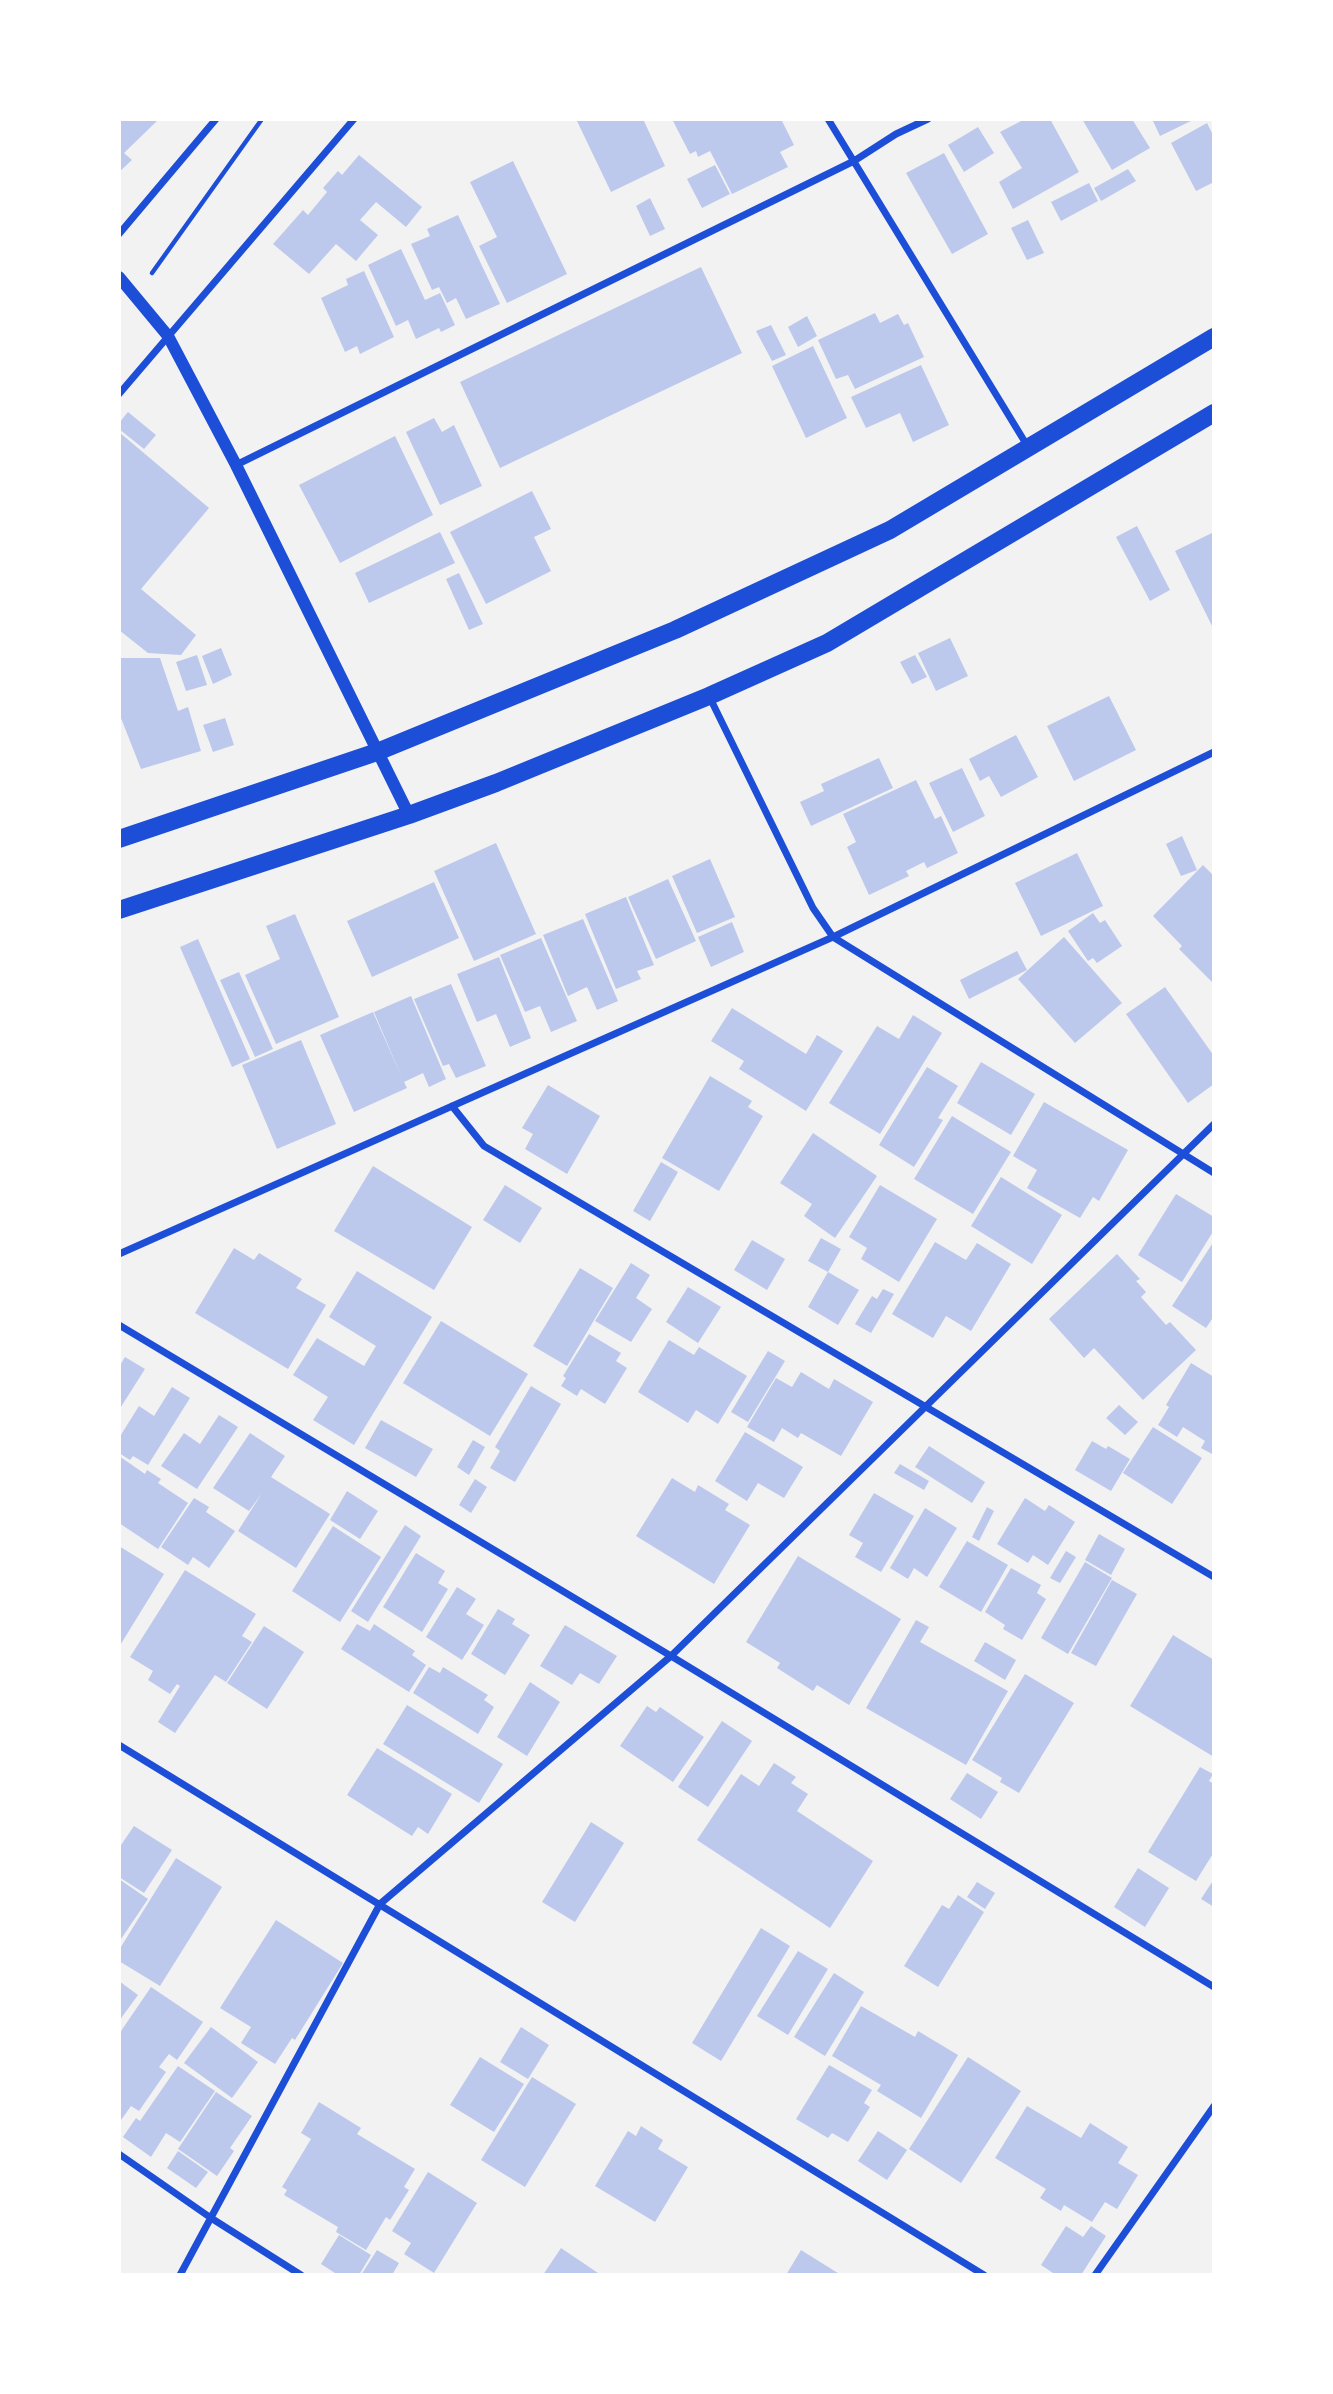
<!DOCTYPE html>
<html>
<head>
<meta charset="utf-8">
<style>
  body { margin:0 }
  #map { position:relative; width:1333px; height:2394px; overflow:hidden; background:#f2f2f2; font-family:"Work Sans",sans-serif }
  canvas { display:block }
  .frame { position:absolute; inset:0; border:121px solid #fff; pointer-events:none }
</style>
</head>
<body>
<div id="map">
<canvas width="1333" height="2394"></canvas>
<div class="frame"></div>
</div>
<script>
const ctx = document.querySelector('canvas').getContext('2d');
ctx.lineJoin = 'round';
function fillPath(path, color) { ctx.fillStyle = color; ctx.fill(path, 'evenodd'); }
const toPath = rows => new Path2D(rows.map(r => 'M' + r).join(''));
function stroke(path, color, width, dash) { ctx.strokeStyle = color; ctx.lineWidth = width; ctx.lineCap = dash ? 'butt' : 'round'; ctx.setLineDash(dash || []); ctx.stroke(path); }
fillPath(toPath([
  [119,119,159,119,124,153,132,160,119,172],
  [576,119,643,119,665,166,611,192],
  [672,119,781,119,794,145,780,152,788,167,732,194,710,151,698,157,696,151,690,154],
  [1025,119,1050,119,1079,172,1013,209,999,182,1022,168,1000,132],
  [1082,119,1132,119,1150,148,1112,170],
  [1152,119,1195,119,1160,136],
  [1207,123,1214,137,1214,182,1196,191,1171,143],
  [978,127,994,153,964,172,948,145],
  [944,153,988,234,952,254,906,173],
  [359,155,422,207,406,227,376,202,360,220,378,235,356,261,336,244,309,274,273,244,303,210,308,215,327,192,323,188,338,171,342,175],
  [513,161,567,274,507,303,479,246,497,237,470,182],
  [715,165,730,194,702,208,687,179],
  [1128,169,1136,181,1101,201,1094,188],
  [1089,183,1098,201,1061,221,1051,202],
  [650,198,665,229,650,236,636,206],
  [458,215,500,304,466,319,456,298,447,303,439,287,432,290,411,244,430,236,427,229],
  [1028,220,1044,253,1027,260,1011,228],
  [401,249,425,300,440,293,455,325,441,332,439,328,416,339,408,320,396,326,368,265],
  [701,267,742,353,500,468,460,382],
  [364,271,394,337,360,354,357,346,345,352,321,298,348,285,346,279],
  [875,313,880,323,898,314,904,325,908,323,924,357,855,389,848,375,836,379,818,340],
  [807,316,817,336,798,347,788,327],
  [771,325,786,355,772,361,756,331],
  [813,346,847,418,806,438,772,366],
  [921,365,949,425,913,442,900,413,866,428,851,397],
  [128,412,156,435,144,449,119,429,119,423],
  [434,418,442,432,454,425,482,486,440,505,406,432],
  [119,432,209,508,141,589,196,635,181,655,148,653,119,630],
  [395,436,433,515,340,563,299,485],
  [532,491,551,529,534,537,551,571,486,604,450,532],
  [1137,526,1170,590,1150,601,1116,537],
  [440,532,455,563,369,603,355,573],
  [1214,532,1214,630,1175,551],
  [459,573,483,624,469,630,446,579],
  [950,638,968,676,936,691,918,653],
  [221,648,232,675,213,684,202,656],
  [197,655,207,685,186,691,176,662],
  [915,655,927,677,912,684,900,662],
  [119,658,160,658,178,711,188,707,201,751,141,769,119,713],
  [1109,696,1136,750,1074,781,1047,726],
  [225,718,234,745,213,752,203,725],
  [1016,735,1038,777,1001,797,989,776,980,781,969,759],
  [879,758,893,788,811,826,800,802,824,791,821,784],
  [962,768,985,816,953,832,929,783],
  [916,780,935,819,941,816,958,853,927,868,924,862,906,871,909,876,869,895,847,847,856,842,843,814],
  [1182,836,1197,870,1181,876,1166,844],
  [496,843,536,934,474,961,434,871],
  [1077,853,1103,906,1041,936,1015,883],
  [710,859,735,917,697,933,672,876],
  [1203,865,1214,876,1214,984,1179,949,1182,946,1153,916],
  [668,879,696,941,656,959,628,897],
  [434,882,459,938,372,977,347,921],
  [626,897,654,965,637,971,641,979,616,989,585,914],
  [1093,913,1100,923,1105,920,1122,946,1097,963,1093,958,1088,961,1068,931],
  [295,914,339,1017,276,1044,245,975,280,959,266,926],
  [583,919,618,1001,597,1010,587,987,568,996,543,935],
  [732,922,744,952,711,967,698,937],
  [1064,937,1122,1003,1075,1043,1018,979],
  [541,938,577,1021,551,1032,540,1006,525,1012,500,955],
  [198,939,250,1059,232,1067,180,947],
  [1017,951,1027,970,969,999,960,980],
  [499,957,531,1038,510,1047,496,1014,477,1022,457,974],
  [239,972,273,1049,255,1057,220,980],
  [451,984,486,1066,456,1078,449,1064,443,1066,414,999],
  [1165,987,1214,1056,1214,1084,1188,1103,1126,1014],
  [411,996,446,1079,429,1087,423,1073,404,1082,407,1088,354,1112,320,1035,373,1012,402,1078,374,1012],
  [732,1008,806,1054,817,1035,843,1051,806,1111,739,1069,744,1061,711,1041],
  [913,1015,942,1033,880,1134,829,1103,877,1026,899,1039],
  [301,1040,336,1124,277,1149,242,1065],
  [981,1062,1035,1094,1011,1135,957,1103],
  [927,1067,958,1086,938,1118,943,1120,914,1167,879,1145],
  [710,1076,752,1101,748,1107,763,1116,719,1191,662,1158],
  [548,1085,600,1116,567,1174,525,1149,533,1134,522,1128],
  [1044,1102,1128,1150,1099,1201,1093,1197,1080,1218,1027,1188,1037,1170,1013,1156],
  [952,1116,1011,1152,973,1214,914,1179],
  [813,1133,877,1176,835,1238,804,1216,812,1204,780,1183],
  [661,1162,678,1172,650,1221,633,1211],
  [373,1166,472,1227,434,1290,334,1231],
  [1001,1177,1062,1215,1032,1264,971,1226],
  [505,1185,542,1208,520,1243,483,1220],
  [880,1185,937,1219,899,1282,861,1259,867,1248,849,1237],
  [1176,1194,1214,1217,1214,1230,1182,1282,1138,1255],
  [821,1238,841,1249,828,1272,808,1261],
  [752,1240,785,1259,767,1290,734,1270],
  [1214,1241,1214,1316,1206,1328,1172,1306],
  [935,1242,966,1260,977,1243,1011,1264,971,1331,946,1316,933,1338,892,1314],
  [234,1248,254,1260,259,1253,302,1279,296,1288,326,1305,288,1369,195,1313],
  [1117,1254,1140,1279,1136,1281,1146,1292,1141,1297,1166,1325,1170,1322,1196,1350,1143,1400,1094,1348,1084,1358,1049,1319],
  [631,1263,650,1275,636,1298,652,1309,631,1342,595,1321],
  [580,1268,613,1288,567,1366,533,1346],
  [357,1271,432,1317,354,1445,313,1420,328,1397,293,1375,317,1338,364,1366,376,1346,329,1317],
  [828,1272,859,1290,838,1325,808,1307],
  [688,1287,721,1307,698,1343,666,1322],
  [883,1289,894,1294,871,1333,855,1324,872,1296,877,1299],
  [441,1321,528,1374,490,1436,403,1383],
  [589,1334,621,1353,616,1361,627,1368,605,1404,581,1389,577,1396,561,1386,566,1378,563,1376],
  [669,1340,694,1355,699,1347,747,1376,718,1424,696,1410,688,1423,638,1392],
  [768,1351,785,1361,748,1422,731,1412],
  [125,1357,145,1369,119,1410,119,1367],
  [1191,1363,1214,1377,1214,1455,1201,1448,1205,1441,1183,1427,1177,1437,1158,1425,1169,1407,1166,1405],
  [801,1372,829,1389,834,1379,873,1402,841,1456,801,1433,798,1438,782,1428,774,1442,747,1427,776,1378,792,1387],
  [531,1386,561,1404,515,1482,490,1468,500,1451,495,1447],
  [172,1387,190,1398,148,1465,133,1456,130,1460,119,1453,119,1438,139,1406,154,1416],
  [1119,1405,1138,1422,1125,1435,1106,1418],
  [219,1415,238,1427,197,1489,161,1466,184,1433,200,1444],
  [381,1420,433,1449,416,1477,365,1448],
  [1153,1427,1202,1458,1172,1504,1123,1473],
  [745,1432,803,1467,784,1498,758,1483,747,1501,715,1481],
  [250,1433,285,1456,271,1477,330,1514,296,1568,238,1531,262,1493,249,1511,213,1488],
  [473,1440,485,1447,469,1475,457,1467],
  [1092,1441,1106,1449,1108,1446,1130,1459,1111,1491,1075,1470],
  [929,1446,985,1482,972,1503,915,1467],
  [119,1456,145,1474,147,1470,161,1479,158,1483,188,1503,158,1549,119,1523],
  [900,1464,929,1481,924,1490,894,1473],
  [672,1478,695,1492,698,1485,729,1504,725,1510,750,1525,714,1584,636,1536],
  [475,1479,487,1487,471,1513,459,1505],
  [347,1491,378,1511,360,1539,330,1520],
  [874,1493,914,1516,881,1572,855,1557,863,1543,849,1535],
  [194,1498,209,1507,206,1512,235,1531,209,1568,193,1557,188,1565,161,1547],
  [1025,1498,1045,1511,1049,1505,1075,1522,1048,1565,1033,1555,1028,1563,997,1544],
  [987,1507,994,1511,979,1541,972,1537],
  [925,1508,957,1528,927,1577,914,1568,908,1579,890,1568],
  [405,1525,421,1536,368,1622,351,1611],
  [333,1526,381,1557,340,1622,292,1591],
  [1099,1534,1125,1549,1111,1575,1085,1560],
  [967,1541,1008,1565,981,1612,939,1587],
  [119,1546,164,1574,119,1647],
  [1066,1551,1076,1557,1060,1583,1050,1578],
  [416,1553,445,1571,438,1583,448,1589,422,1632,383,1607],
  [798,1556,901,1619,849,1705,817,1685,813,1691,777,1668,780,1663,746,1642],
  [1085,1562,1112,1578,1068,1654,1041,1638],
  [1011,1568,1041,1585,1037,1593,1046,1599,1022,1640,1003,1629,1005,1625,985,1612],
  [185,1570,256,1614,242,1636,252,1642,226,1682,215,1675,175,1733,158,1722,180,1686,177,1684,170,1694,148,1680,153,1671,130,1657],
  [1112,1580,1137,1594,1096,1666,1071,1653],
  [457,1587,476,1599,466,1614,484,1625,462,1660,426,1637],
  [498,1609,515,1619,512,1624,530,1635,505,1675,471,1654],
  [916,1620,929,1627,920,1642,1008,1691,966,1765,866,1708],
  [357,1624,370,1631,374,1624,415,1651,412,1655,426,1665,409,1692,341,1649],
  [565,1625,617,1656,599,1684,580,1673,572,1685,540,1666],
  [264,1626,304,1652,267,1709,227,1683],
  [1173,1635,1214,1660,1214,1757,1130,1706],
  [985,1642,1016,1660,1005,1680,974,1661],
  [429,1667,440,1673,443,1667,488,1695,484,1700,494,1707,478,1734,413,1693],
  [1025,1674,1074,1703,1019,1793,1000,1782,1002,1778,972,1760],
  [530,1682,560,1702,527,1756,497,1737],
  [407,1705,503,1764,479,1803,383,1744],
  [647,1706,656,1712,660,1707,704,1737,673,1782,620,1746],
  [722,1721,752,1741,708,1807,678,1787],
  [377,1748,452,1794,428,1834,418,1827,412,1836,347,1795],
  [774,1763,796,1777,791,1783,808,1794,797,1811,873,1861,830,1928,697,1840,741,1774,759,1786],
  [1200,1767,1213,1774,1209,1781,1214,1784,1214,1852,1196,1881,1148,1852],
  [967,1773,998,1792,981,1819,950,1799],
  [591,1822,624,1843,575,1922,542,1902],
  [134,1826,172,1850,144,1893,119,1877,119,1848],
  [176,1858,222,1887,160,1986,119,1961,119,1950],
  [1138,1868,1169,1888,1145,1927,1114,1907],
  [119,1879,148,1899,119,1942],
  [1214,1879,1214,1907,1201,1899],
  [977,1882,995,1893,985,1909,967,1897],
  [958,1895,984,1912,938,1987,904,1966,942,1905,949,1909],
  [276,1920,343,1963,295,2040,292,2038,275,2064,241,2043,251,2027,220,2008],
  [761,1928,790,1946,721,2061,692,2043],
  [798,1951,828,1969,788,2035,757,2016],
  [834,1973,864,1992,825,2056,794,2037],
  [119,1981,138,1995,119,2021],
  [151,1987,203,2022,177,2060,169,2054,159,2067,166,2072,139,2111,131,2106,119,2123,119,2034],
  [861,2006,915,2037,918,2031,958,2055,921,2118,877,2091,881,2085,832,2056],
  [211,2027,258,2062,232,2098,184,2063],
  [521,2027,549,2045,528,2079,500,2062],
  [480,2057,524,2084,494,2132,450,2105],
  [968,2057,1021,2091,961,2183,909,2149],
  [829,2065,872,2090,864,2103,870,2107,848,2142,832,2133,828,2138,796,2119],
  [178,2066,215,2091,180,2142,166,2133,151,2157,123,2137,136,2118,140,2121],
  [532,2077,576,2104,525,2187,481,2160],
  [216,2092,252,2116,230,2148,234,2151,217,2176,178,2149],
  [319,2102,361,2128,357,2134,415,2169,404,2187,409,2190,390,2220,386,2217,366,2250,336,2232,338,2227,284,2195,287,2190,282,2187,311,2139,301,2133],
  [1027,2106,1081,2138,1090,2123,1128,2147,1118,2163,1138,2175,1117,2209,1105,2202,1092,2222,1064,2205,1061,2211,1040,2198,1046,2189,995,2158],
  [641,2126,663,2140,658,2149,688,2167,655,2222,595,2186,628,2131,636,2136],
  [878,2131,907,2150,887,2180,858,2161],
  [178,2151,208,2172,196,2188,167,2168],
  [428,2172,477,2203,434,2273,404,2254,411,2243,392,2231],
  [1066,2226,1083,2237,1091,2226,1106,2236,1081,2275,1056,2275,1041,2265],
  [339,2235,371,2255,359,2275,338,2275,321,2264],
  [561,2248,601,2275,543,2275],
  [377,2250,399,2263,392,2275,361,2275],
  [801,2250,841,2275,786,2275]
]), '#bdc9ec');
stroke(toPath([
  [152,273,262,119]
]), '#1d4ed8', 4.5);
stroke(toPath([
  [828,119,1028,447],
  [119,234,216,119],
  [119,394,354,119],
  [236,465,854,161,896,134,928,119],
  [709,696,813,908,833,937,1214,1173],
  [452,1106,484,1146,1214,1577],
  [119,1254,833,937,1214,752],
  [119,1325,671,1656,1214,1987],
  [119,1745,984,2275],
  [119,2154,211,2218,301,2275],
  [180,2275,380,1904,671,1656,1214,1124],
  [1095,2275,1214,2106]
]), '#1d4ed8', 7);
stroke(toPath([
  [119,277,168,336,236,465,409,815]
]), '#1d4ed8', 12);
stroke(toPath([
  [119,839,377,752,675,630,890,530,1214,337],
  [119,910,409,815,496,783,709,696,827,643,1214,413]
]), '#1d4ed8', 18);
</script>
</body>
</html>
